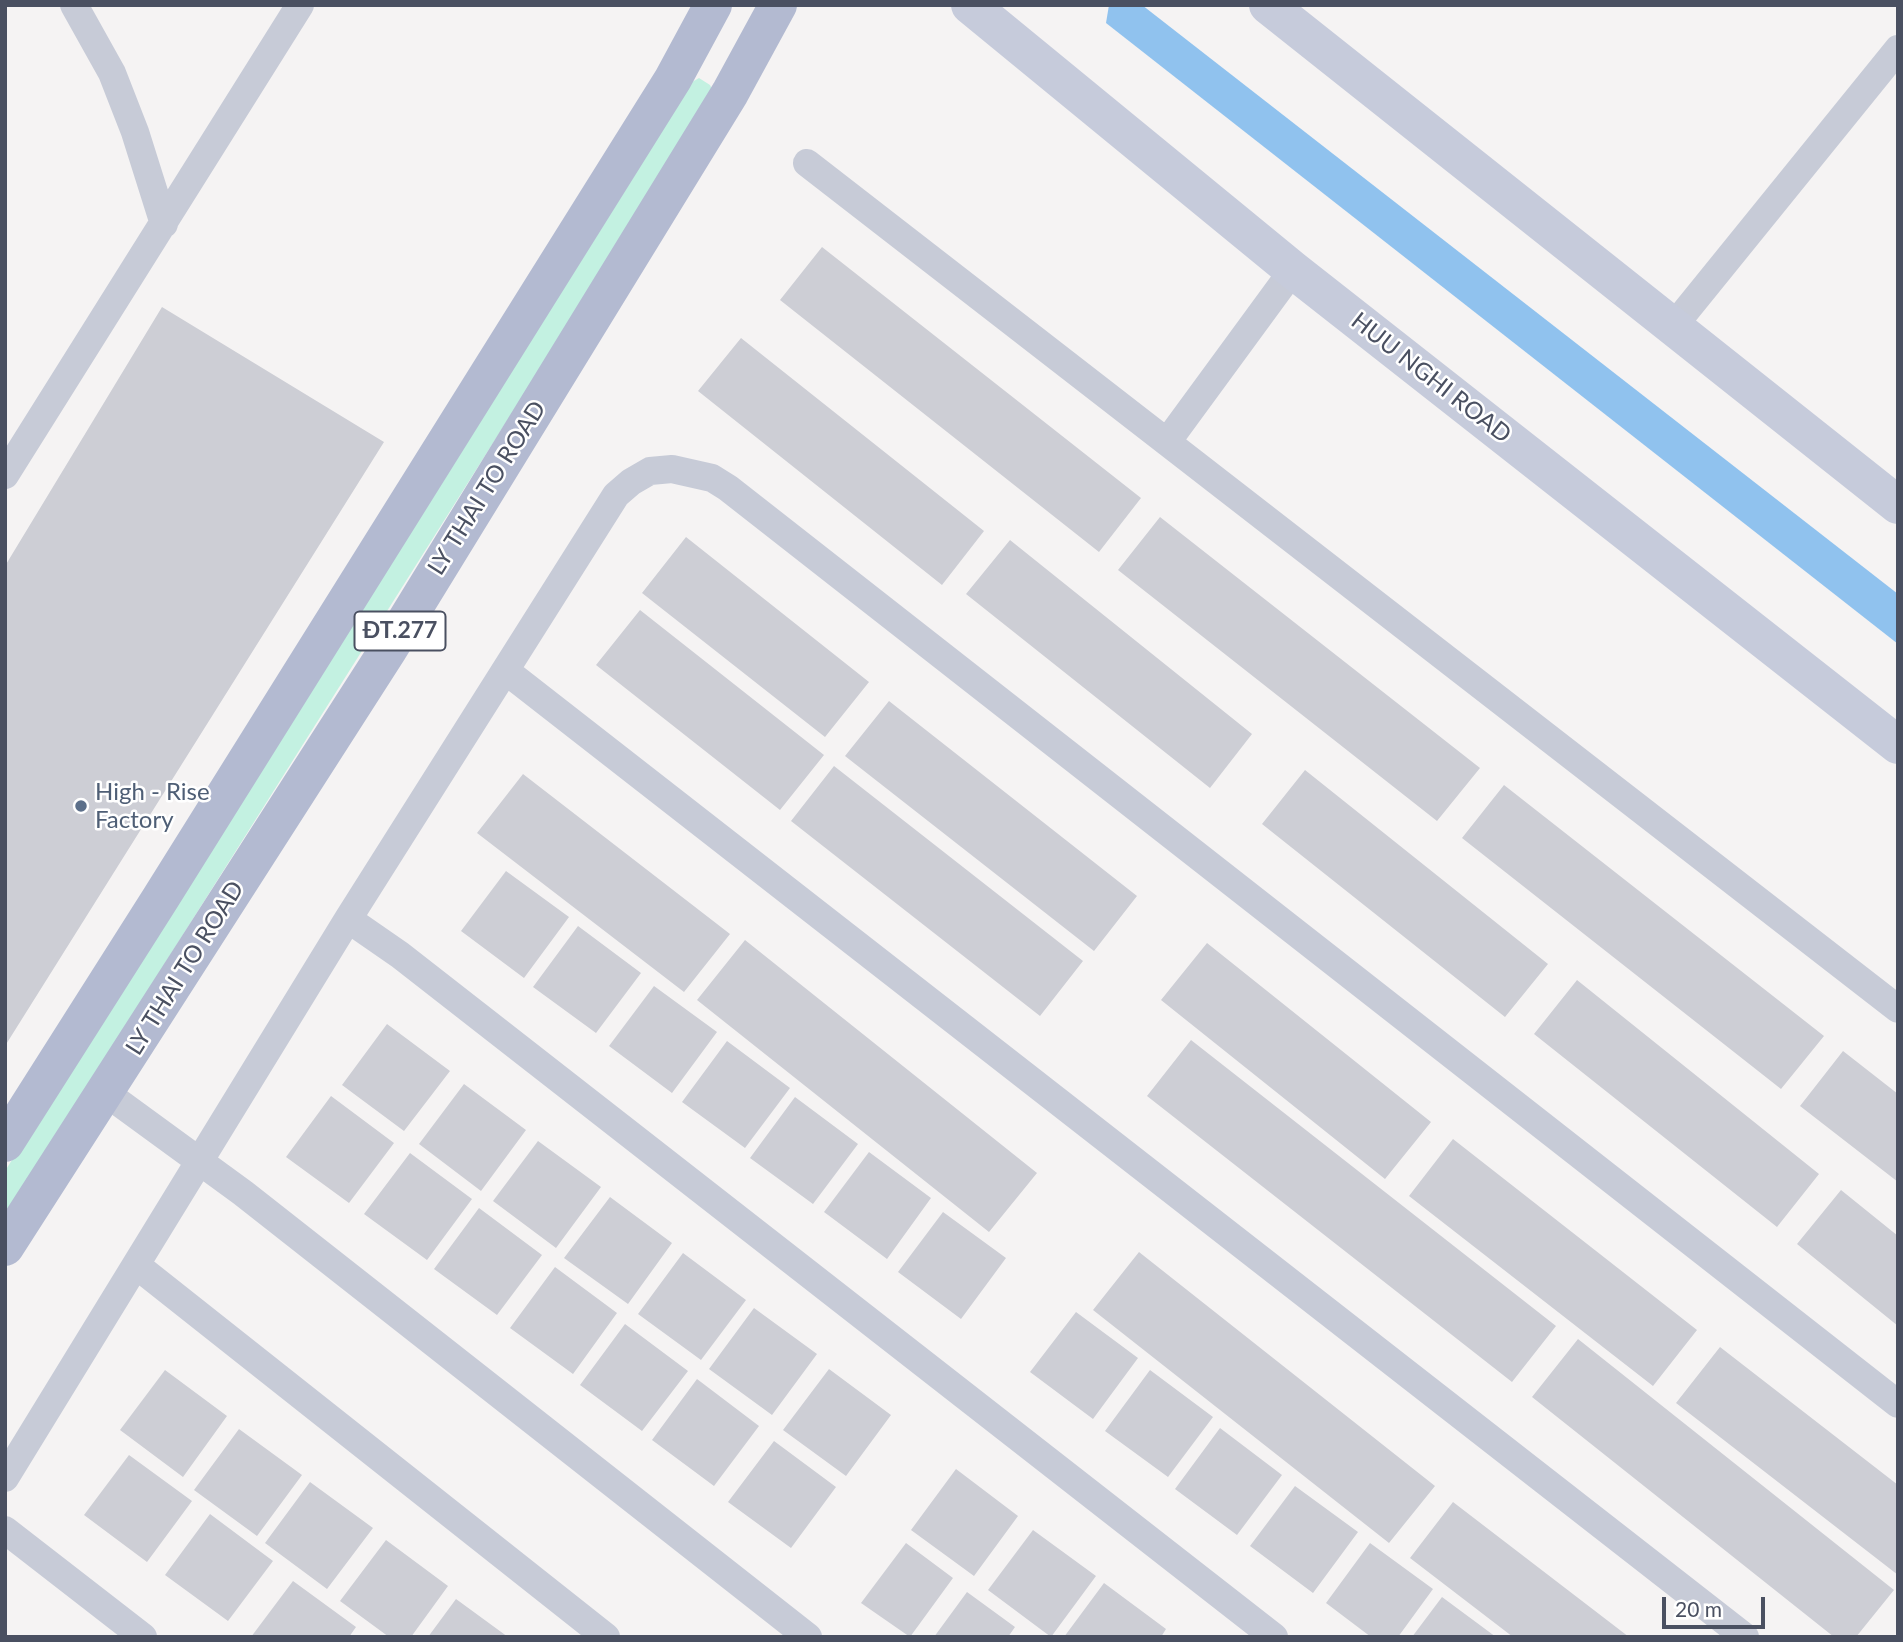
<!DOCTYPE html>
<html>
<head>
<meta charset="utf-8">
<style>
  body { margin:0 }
  #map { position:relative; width:1903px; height:1642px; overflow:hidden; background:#f5f3f3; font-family:Lato,sans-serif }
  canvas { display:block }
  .frame { position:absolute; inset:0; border:7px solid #4a5061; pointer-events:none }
  .scale { position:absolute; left:1662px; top:1597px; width:103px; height:32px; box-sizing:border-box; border:4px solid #4a5061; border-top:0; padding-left:9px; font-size:21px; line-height:24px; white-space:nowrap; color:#4a5061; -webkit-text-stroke:5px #fff; paint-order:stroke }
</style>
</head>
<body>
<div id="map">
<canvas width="1903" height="1642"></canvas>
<div class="frame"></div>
<div class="scale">20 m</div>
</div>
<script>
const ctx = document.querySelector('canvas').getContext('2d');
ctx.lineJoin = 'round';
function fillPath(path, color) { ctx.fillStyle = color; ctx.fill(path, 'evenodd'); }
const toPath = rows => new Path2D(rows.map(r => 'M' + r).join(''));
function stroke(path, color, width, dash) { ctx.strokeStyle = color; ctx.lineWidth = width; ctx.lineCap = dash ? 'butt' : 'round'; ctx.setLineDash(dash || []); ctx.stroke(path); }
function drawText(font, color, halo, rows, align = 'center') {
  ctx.font = font + ' Lato,sans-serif'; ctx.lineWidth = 5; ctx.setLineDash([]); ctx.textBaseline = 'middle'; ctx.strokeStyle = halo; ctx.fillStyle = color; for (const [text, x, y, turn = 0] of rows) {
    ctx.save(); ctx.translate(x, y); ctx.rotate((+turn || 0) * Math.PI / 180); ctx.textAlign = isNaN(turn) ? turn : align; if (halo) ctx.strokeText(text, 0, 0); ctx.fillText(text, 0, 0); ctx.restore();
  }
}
fillPath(toPath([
  [699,78,710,85,712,89,708,102,5,1217,5,1171,692,82]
]), '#c3f1e1');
fillPath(toPath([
  [1109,5,1142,5,1898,594,1898,644,1106,23]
]), '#90c2ee');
fillPath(toPath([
  [822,247,1141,498,1099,552,780,300],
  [162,307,384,442,5,1046,5,566],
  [741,338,984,531,942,585,698,391],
  [1160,517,1480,768,1437,821,1118,570],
  [686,537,869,682,825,737,642,593],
  [1010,540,1252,734,1210,788,966,594],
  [640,610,824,755,780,810,596,665],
  [889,701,1137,896,1094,951,845,756],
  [834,766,1083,961,1040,1016,791,821],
  [1305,770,1548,964,1505,1017,1262,824],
  [523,774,730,934,684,992,477,833],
  [1504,785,1824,1036,1781,1089,1462,838],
  [506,871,569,917,524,978,461,931],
  [578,926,641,973,596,1033,533,987],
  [745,940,1037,1173,989,1232,697,1000],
  [1207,943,1431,1122,1385,1179,1161,1000],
  [1577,980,1819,1174,1777,1227,1534,1034],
  [654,986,717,1032,672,1093,609,1046],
  [387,1024,450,1071,404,1131,342,1085],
  [1191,1040,1556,1326,1512,1382,1147,1096],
  [727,1041,790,1088,745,1148,682,1102],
  [1843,1051,1898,1094,1898,1182,1800,1106],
  [464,1084,526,1130,481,1191,419,1144],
  [331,1096,394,1143,349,1203,286,1157],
  [795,1097,858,1144,813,1204,750,1158],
  [1453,1139,1697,1330,1653,1386,1409,1196],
  [538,1141,601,1187,556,1248,493,1201],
  [869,1152,931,1198,887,1259,824,1212],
  [410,1153,472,1199,427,1260,364,1214],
  [1841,1190,1898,1236,1898,1326,1797,1244],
  [610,1197,672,1243,628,1304,564,1258],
  [479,1208,542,1255,497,1315,434,1269],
  [943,1212,1006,1258,961,1319,898,1272],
  [1139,1252,1435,1486,1389,1543,1093,1310],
  [683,1253,746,1300,701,1360,638,1314],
  [555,1267,617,1313,573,1374,510,1328],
  [754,1308,817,1354,772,1415,709,1369],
  [1076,1312,1138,1358,1093,1419,1030,1372],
  [625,1324,688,1371,642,1431,580,1385],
  [1578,1339,1894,1590,1856,1637,1834,1637,1532,1397],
  [1720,1347,1898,1485,1898,1575,1676,1403],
  [829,1369,891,1415,846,1476,783,1430],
  [165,1370,227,1416,183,1477,120,1430],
  [1150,1370,1213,1417,1168,1477,1105,1431],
  [697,1379,759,1426,714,1486,652,1440],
  [1220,1428,1282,1475,1237,1535,1175,1489],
  [239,1429,302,1475,257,1536,194,1490],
  [774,1441,836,1487,791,1548,728,1502],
  [129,1455,192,1501,147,1562,84,1515],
  [956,1469,1018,1516,974,1576,911,1530],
  [310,1482,373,1528,327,1589,265,1543],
  [1295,1486,1358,1532,1313,1593,1250,1546],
  [1453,1502,1629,1637,1513,1637,1410,1558],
  [210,1514,273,1561,228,1621,165,1575],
  [1033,1530,1096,1576,1051,1637,988,1590],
  [386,1540,448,1586,411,1637,389,1637,340,1601],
  [906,1543,953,1578,910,1637,861,1603],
  [1370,1543,1433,1589,1398,1637,1371,1637,1326,1603],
  [293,1581,356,1627,349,1637,251,1637],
  [1104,1583,1166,1629,1161,1637,1064,1637],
  [967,1592,1015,1627,1008,1637,934,1637],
  [1442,1597,1496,1637,1412,1637],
  [456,1599,508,1637,428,1637]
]), '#cdced5');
stroke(toPath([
  [74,5,112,73,135,132,164,224],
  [807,163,1898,1009],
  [1672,328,1898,49],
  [1167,442,1293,270],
  [5,475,300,5],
  [506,671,1745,1637],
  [348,919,400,955,1274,1637],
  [106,1093,243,1193,808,1637],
  [136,1265,606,1637],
  [5,1478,348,919,616,495,631,482,650,471,672,469,712,478,728,488,1898,1404],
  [5,1530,143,1637]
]), '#c7cbd7', 28);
stroke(toPath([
  [970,5,1293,270,1898,745],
  [1268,5,1898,505]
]), '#c6cbdb', 38);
stroke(toPath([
  [5,1143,160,899,673,79,713,5],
  [5,1247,388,650,730,93,778,5]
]), '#b3bad1', 38);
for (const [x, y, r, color] of [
  [81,806,7,"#5c6f8a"]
]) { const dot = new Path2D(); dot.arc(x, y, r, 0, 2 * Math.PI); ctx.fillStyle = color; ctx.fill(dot); stroke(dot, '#fff', 2.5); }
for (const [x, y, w] of [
  [400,631,91]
]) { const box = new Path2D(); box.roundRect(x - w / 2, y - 19.5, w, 39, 5); ctx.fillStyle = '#fff'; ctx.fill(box); stroke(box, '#4a5061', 2); }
drawText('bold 23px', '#4a5061', null, [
  ["ĐT.277",400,631]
]);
drawText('24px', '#4a5061', '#fff', [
  ["HUU NGHI ROAD",1431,378,38],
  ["LY THAI TO ROAD",487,488,-58],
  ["LY THAI TO ROAD",185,968,-58]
]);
drawText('24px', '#4e5e75', '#fff', [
  ["High - Rise",95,792],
  ["Factory",95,820]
], 'left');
</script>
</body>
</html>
